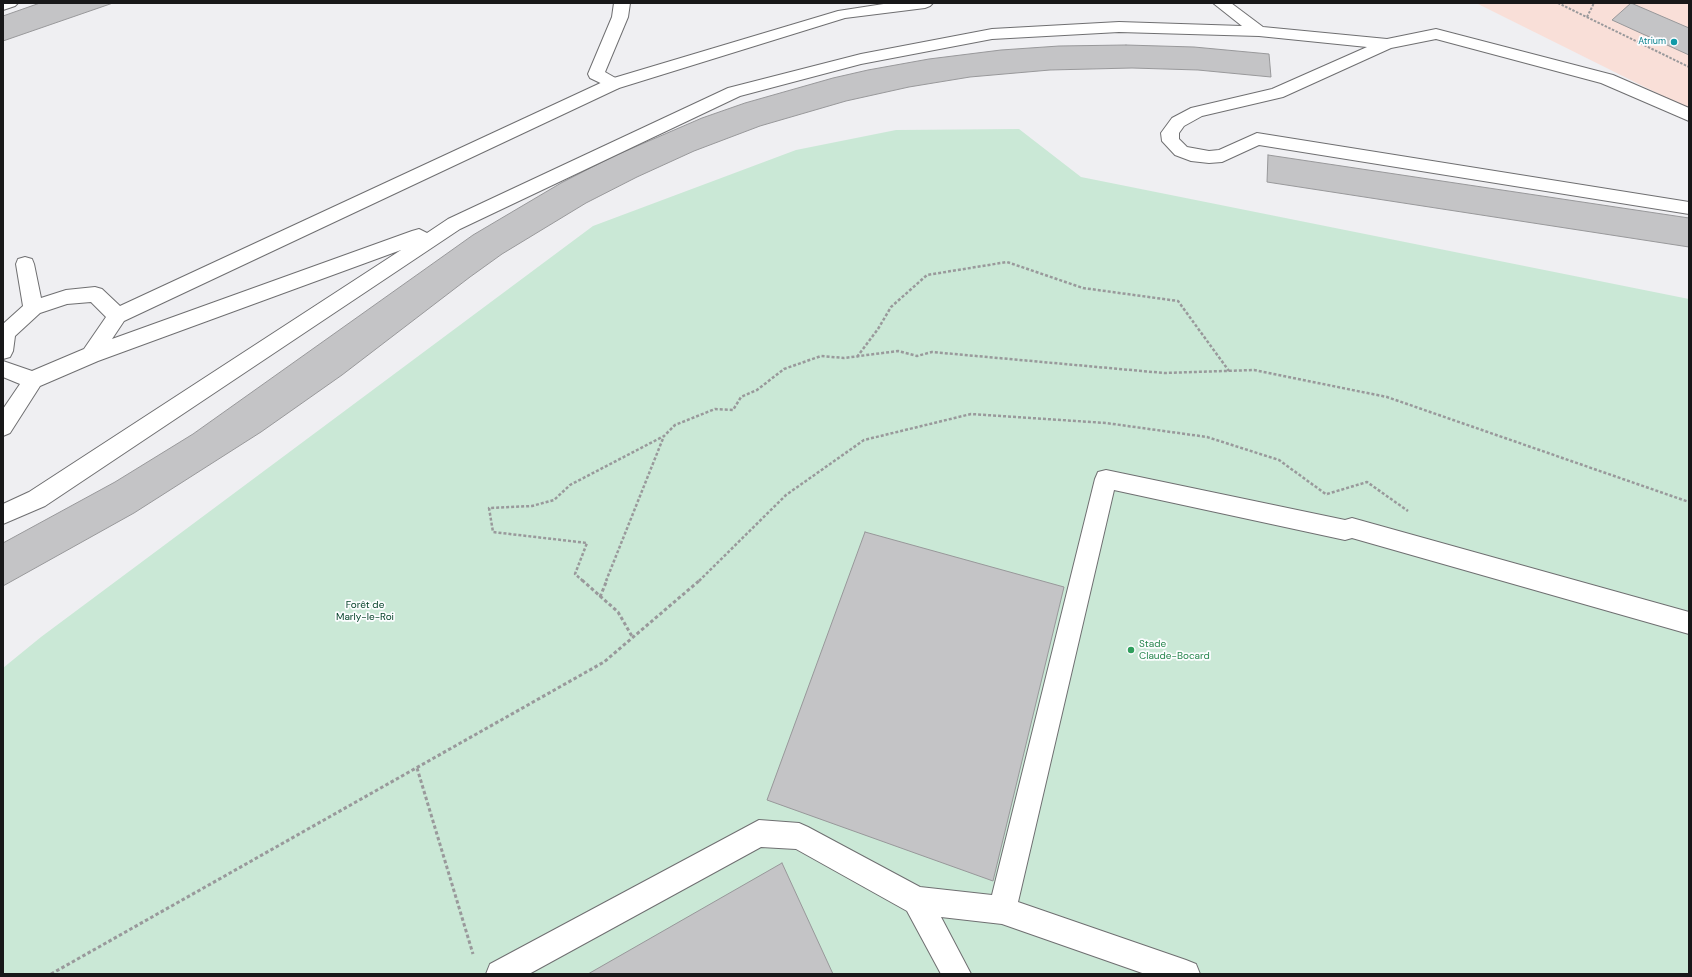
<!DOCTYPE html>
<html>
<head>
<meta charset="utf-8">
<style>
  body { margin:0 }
  #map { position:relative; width:1692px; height:977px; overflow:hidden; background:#efeff2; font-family:"DM Sans",sans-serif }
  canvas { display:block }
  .frame { position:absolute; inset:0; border:4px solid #181819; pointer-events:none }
</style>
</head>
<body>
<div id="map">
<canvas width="1692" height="977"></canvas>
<div class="frame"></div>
</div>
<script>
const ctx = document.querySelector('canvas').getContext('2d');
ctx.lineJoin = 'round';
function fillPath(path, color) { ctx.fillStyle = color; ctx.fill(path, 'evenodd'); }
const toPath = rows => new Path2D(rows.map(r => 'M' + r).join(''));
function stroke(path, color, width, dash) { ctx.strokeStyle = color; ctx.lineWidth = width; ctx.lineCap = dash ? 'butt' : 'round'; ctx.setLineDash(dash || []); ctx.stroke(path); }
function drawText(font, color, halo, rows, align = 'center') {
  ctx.font = font + ' "DM Sans",sans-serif'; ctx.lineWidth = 3.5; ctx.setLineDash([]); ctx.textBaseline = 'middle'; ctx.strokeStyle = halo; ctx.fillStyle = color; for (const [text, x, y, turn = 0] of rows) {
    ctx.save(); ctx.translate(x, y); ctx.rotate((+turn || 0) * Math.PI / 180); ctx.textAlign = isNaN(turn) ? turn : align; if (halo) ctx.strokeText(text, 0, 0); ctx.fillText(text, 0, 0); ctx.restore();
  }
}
fillPath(toPath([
  [1476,3,1689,3,1689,109]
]), '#f9dfd8');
fillPath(toPath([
  [1019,129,1081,177,1689,299,1689,974,3,974,3,668,41,637,593,226,796,150,896,130]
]), '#cae8d6');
const building = toPath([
  [40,3,113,3,3,41,3,16,40,3],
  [1631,3,1689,28,1689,55,1612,20,1631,3],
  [1126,45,1194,47,1269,54,1271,77,1198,70,1132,68,1050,70,970,77,909,87,846,101,760,126,694,151,637,177,586,203,502,254,470,277,342,375,261,432,134,513,3,586,3,543,115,482,193,434,473,235,561,183,614,156,702,118,745,103,833,78,868,70,929,59,1001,50,1059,46,1126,45],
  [1268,155,1689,218,1689,247,1267,182,1268,155],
  [865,532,1064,587,993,881,767,800,865,532],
  [782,863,833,974,588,974,782,863]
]);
fillPath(building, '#c4c4c6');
stroke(building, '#98989a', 1);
const lane = toPath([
  [3,3,18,3,15,6,3,10,3,3],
  [890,3,933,3,930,6,925,8,845,18,619,88,124,321,112,339,412,231,419,229,427,233,448,219,728,88,861,54,992,29,1119,22,1242,26,1213,3,1231,3,1263,27,1387,39,1436,29,1613,75,1689,108,1689,121,1601,83,1436,39,1391,48,1283,97,1202,116,1184,126,1179,133,1179,139,1187,147,1209,151,1219,150,1257,133,1689,202,1689,214,1259,145,1222,162,1209,163,1191,161,1175,155,1162,141,1161,133,1172,118,1191,108,1272,89,1367,47,1259,36,1119,32,992,39,861,64,740,96,460,229,45,506,3,524,3,504,29,492,401,250,98,361,40,386,10,433,3,436,3,409,20,384,3,377,3,361,32,371,84,349,106,317,91,302,67,304,40,313,15,336,13,351,10,357,3,359,3,324,23,306,16,264,18,259,25,257,32,259,34,264,41,298,66,290,95,287,102,289,120,306,607,80,838,11,890,3],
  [1106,470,1345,520,1352,518,1689,612,1689,634,1352,538,1345,540,1114,490,1018,902,1186,960,1196,964,1200,974,1145,974,1002,924,941,917,971,974,941,974,907,911,796,849,761,847,529,974,486,974,490,964,759,820,799,823,808,827,920,887,992,895,1095,479,1098,472,1106,470]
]);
const street = toPath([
  [614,3,630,3,628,17,605,72,619,80,621,84,619,88,613,89,590,78,588,74,612,17,614,3]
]);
stroke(lane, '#6f6f71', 2);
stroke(street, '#6f6f71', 2);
stroke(toPath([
  [1558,3,1689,67],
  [1587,17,1594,3]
]), '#99999b', 2, [2.5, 1.5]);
stroke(toPath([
  [857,357,878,329,891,307,927,275,1007,262,1083,288,1178,301,1229,371],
  [1327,494,1367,482,1408,511],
  [583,581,575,574,587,543,493,532,489,508,532,506,554,500,570,485,664,436,675,425,715,409,733,410,741,397,757,390,784,369,821,356,844,358,898,351,917,356,932,352,1164,373,1254,370,1387,397,1689,502],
  [606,581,664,436],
  [699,581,786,495,864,440,971,414,1106,423,1207,437,1279,460,1327,495]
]), '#99999b', 2.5, [3, 2]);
stroke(toPath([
  [582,580,618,612,633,638],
  [600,597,607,580],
  [417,768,473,954],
  [51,974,604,662,700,580]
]), '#99999b', 3, [3.5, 2.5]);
fillPath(lane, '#fff');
fillPath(street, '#fff');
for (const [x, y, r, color] of [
  [1674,42,4,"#0f9aa8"],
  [1131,650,4,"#2e9e5b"]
]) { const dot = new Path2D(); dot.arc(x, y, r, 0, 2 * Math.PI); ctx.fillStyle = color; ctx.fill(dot); stroke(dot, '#fcfdff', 1.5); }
drawText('9px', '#0d838f', '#fcfdff', [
  ["Atrium",1666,42]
], 'right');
drawText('10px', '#054128', '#fcfdff', [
  ["Forêt de",365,605],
  ["Marly-le-Roi",365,617]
]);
drawText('10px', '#27864d', '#fcfdff', [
  ["Stade",1139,644],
  ["Claude-Bocard",1139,656]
], 'left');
</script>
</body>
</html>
